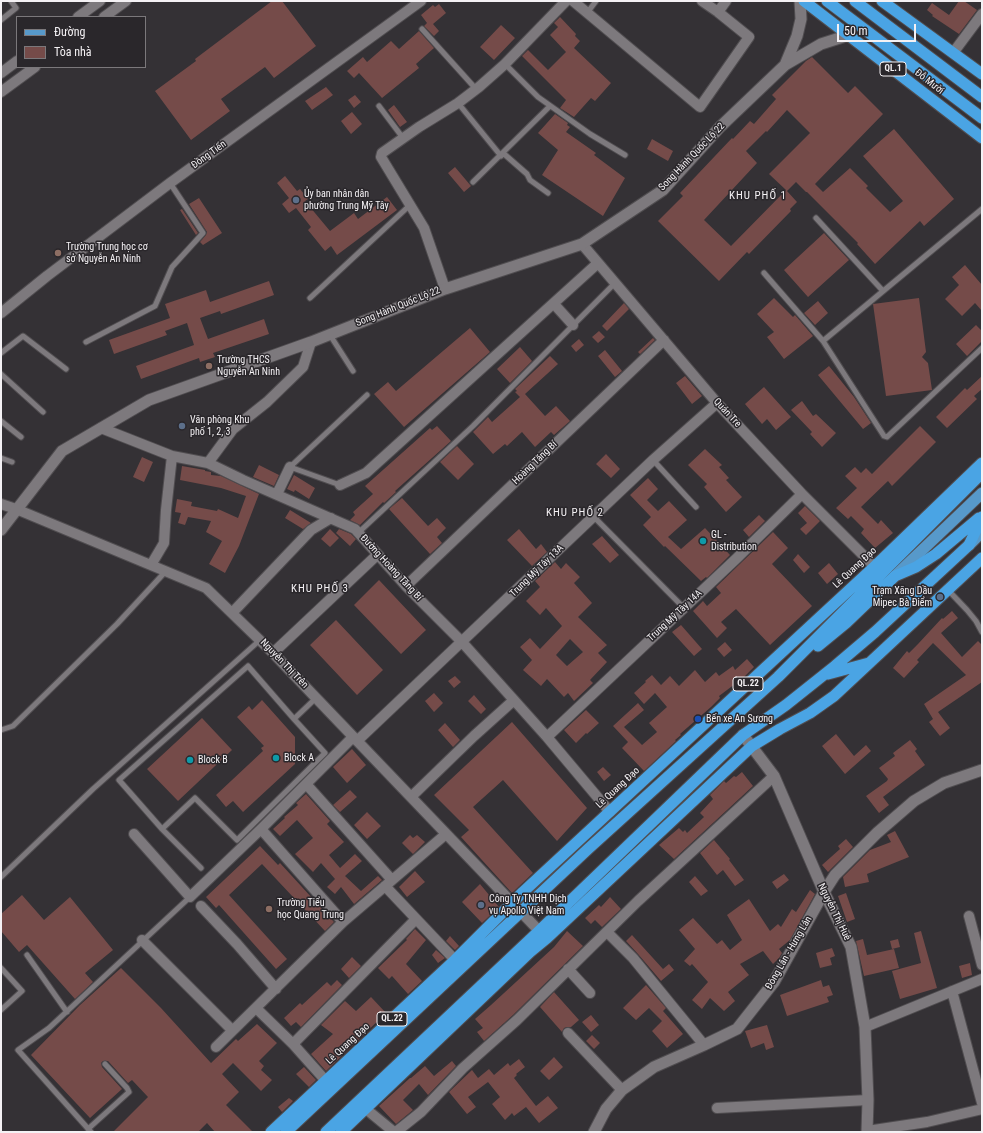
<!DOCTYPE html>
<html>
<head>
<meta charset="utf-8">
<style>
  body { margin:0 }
  #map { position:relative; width:983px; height:1133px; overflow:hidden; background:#343135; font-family:"Roboto Condensed",sans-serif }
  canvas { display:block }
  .frame { position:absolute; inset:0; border:2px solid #f4f1f4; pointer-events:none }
  .legend { position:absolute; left:16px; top:16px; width:130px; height:52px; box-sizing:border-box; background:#2a272b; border:1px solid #7b787b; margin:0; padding:5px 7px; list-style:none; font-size:12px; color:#f4f1f4 }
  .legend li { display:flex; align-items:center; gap:8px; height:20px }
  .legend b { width:20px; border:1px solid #7b787b }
  .scale { position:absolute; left:837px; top:24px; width:79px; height:18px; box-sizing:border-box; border:2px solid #f4f1f4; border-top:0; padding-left:5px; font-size:12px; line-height:14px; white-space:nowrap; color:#f4f1f4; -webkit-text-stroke:3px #2a272b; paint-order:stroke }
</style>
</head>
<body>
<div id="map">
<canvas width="983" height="1133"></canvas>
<div class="frame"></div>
<ul class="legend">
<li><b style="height:5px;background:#5799ca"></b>Đường</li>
<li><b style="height:11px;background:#754b49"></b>Tòa nhà</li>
</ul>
<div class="scale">50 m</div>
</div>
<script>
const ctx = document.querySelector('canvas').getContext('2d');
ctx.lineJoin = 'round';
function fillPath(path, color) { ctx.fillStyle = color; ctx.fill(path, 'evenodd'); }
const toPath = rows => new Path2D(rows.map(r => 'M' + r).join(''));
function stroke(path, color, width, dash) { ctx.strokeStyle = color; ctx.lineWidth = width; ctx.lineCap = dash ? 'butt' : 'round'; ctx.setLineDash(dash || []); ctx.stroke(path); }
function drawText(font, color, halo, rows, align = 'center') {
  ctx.font = font + ' "Roboto Condensed",sans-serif'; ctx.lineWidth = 3; ctx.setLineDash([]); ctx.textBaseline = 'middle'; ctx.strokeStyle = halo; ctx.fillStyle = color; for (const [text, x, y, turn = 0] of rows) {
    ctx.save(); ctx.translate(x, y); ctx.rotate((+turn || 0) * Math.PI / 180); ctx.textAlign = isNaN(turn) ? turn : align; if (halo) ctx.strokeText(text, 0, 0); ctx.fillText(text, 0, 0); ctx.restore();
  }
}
fillPath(toPath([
  [272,1,282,1,316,46,274,78,265,67,221,99,230,111,191,140,155,91,196,61,195,59],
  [959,1,964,1,977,10,959,34,932,16,933,15,927,10,932,3,949,15],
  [439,4,446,13,433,24,439,31,434,36,424,26,427,23,421,15,433,5,435,7],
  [560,17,576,34,575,36,580,41,574,48,611,83,595,101,591,98,574,117,560,108,566,100,522,56,528,50,548,70,566,52,550,35,558,27,554,23],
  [501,25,515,38,494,60,480,47],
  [419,31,434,48,416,64,419,68,382,98,359,73,354,78,347,71,363,57,367,62,391,41,399,49],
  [812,57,848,93,855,86,883,114,815,184,823,192,850,168,868,186,866,188,890,212,903,201,863,156,894,129,954,199,924,226,920,221,875,264,857,244,858,243,807,192,806,192,796,182,787,191,797,202,790,209,791,211,749,254,747,252,719,281,658,221,683,196,680,193,732,138,733,139,750,121,754,124,776,99,772,95,806,61],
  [787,110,810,133,769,174,786,190,731,246,704,220,757,163,746,151,766,131,767,132],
  [326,87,333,95,312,110,305,101],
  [355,95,361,102,354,108,348,100],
  [394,105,407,122,400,127,388,110],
  [352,112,362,124,351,134,341,121],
  [555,114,568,123,567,125,570,127,566,132,596,153,594,155,625,178,603,216,542,175,558,150,538,133],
  [652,139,673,151,668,161,647,149],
  [455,167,471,186,464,192,448,173],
  [285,176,297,191,300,189,308,199,305,201,330,231,354,213,358,219,387,197,397,210,337,255,331,246,325,251,308,230,311,227,296,208,289,213,282,204,289,198,277,183],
  [199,198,222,233,203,245,200,242,206,235,207,232,189,204],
  [182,209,198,233,196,235,180,210],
  [824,233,849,260,808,297,784,270],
  [965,265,982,285,982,311,975,303,962,316,945,299,959,285,952,277],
  [269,281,274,295,221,314,220,311,200,318,208,339,264,319,269,334,213,353,215,357,200,362,199,358,141,379,136,366,194,345,187,323,165,331,167,335,114,354,109,340,170,318,165,304,206,290,210,302],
  [774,298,793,317,795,315,813,336,784,359,767,337,774,332,757,314],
  [919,298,926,352,922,357,928,363,932,390,886,396,873,304],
  [818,301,828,313,815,325,804,313],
  [624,303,629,309,607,331,602,326],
  [976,325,982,331,982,341,967,356,956,344],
  [470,328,490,352,404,427,374,394,388,382,396,391],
  [599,331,605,337,598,343,592,337],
  [653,338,655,340,640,354,638,352],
  [579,339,584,345,576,352,571,346],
  [520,347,532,361,510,383,497,369],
  [605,350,622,371,615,377,598,356],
  [550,356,558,364,525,394,545,416,556,406,570,421,554,435,551,432,535,447,522,432,507,446,505,444,493,454,473,432,488,417,492,422,520,397,515,392,517,391,515,389],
  [829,366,854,397,871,423,863,429,818,375],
  [685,376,702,396,692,404,676,383],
  [982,376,982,389,974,396,977,399,947,428,936,417,965,388,967,390],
  [764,387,791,417,776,430,767,419,762,424,745,404],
  [802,401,813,416,816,414,836,433,822,447,810,434,812,432,791,410],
  [437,426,451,441,395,491,396,492,384,503,383,502,360,525,350,520,355,515,353,512,373,494,365,486,430,428,432,430],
  [920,426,936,442,892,486,888,481,861,507,878,524,881,520,893,533,875,548,861,533,864,529,851,516,848,519,836,508,857,488,845,476,855,467,861,473,866,468,872,474],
  [457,446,474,464,458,480,440,462],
  [705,449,722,465,719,467,729,478,726,480,742,497,726,512,704,487,707,484,688,465],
  [606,454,620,469,611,478,596,464],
  [142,457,153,462,144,482,133,477],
  [259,465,279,475,274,486,253,477],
  [182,466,205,470,205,471,211,472,211,475,221,476,259,494,239,546,225,573,209,564,222,541,206,532,211,521,188,517,185,525,178,523,181,513,175,512,177,499,192,502,191,506,217,511,218,509,238,518,246,496,221,488,180,480],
  [294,475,315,488,309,499,295,490,294,492,287,489],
  [648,478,658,489,647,500,658,511,669,501,687,520,668,537,681,549,705,528,730,555,707,578,706,577,701,581,665,546,664,547,643,525,651,517,630,495],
  [402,498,428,526,437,518,446,528,437,537,442,543,430,554,389,509],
  [805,506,820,521,806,535,800,529,807,523,798,513],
  [290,510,311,523,303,529,285,518],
  [759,515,765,521,749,537,743,530],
  [330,529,339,538,330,547,321,539],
  [339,529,351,534,356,539,350,546,336,533],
  [519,529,536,549,541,544,547,552,532,566,507,540],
  [773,532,788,548,772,564,812,606,770,645,736,609,721,622,727,628,717,638,693,611,703,601,707,606,721,593,716,587],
  [602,536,619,555,610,563,592,544],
  [798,554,810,567,804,573,793,560],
  [555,562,561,569,566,563,580,577,574,583,592,603,578,617,607,645,598,653,607,662,590,680,593,683,574,701,568,693,564,697,547,679,541,686,523,670,532,660,520,647,530,638,540,649,562,626,546,608,540,615,526,601,540,587,535,581],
  [570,639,583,652,567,666,556,655],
  [829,563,838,574,827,584,818,573],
  [379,580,426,630,401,654,354,605],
  [952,611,958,618,941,633,962,657,978,641,982,645,982,682,938,712,950,728,940,736,929,722,933,719,924,704,966,675,933,643,917,660,919,662,904,678,893,668,907,651,909,653,918,644,942,618,943,619],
  [336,620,383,670,357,695,310,645],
  [681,625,702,649,694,656,672,632],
  [725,642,732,650,724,657,717,649],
  [747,659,754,667,743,678,719,696,720,698,711,707,680,734,681,735,675,740,676,741,644,771,622,748,628,742,613,726,638,703,644,710,624,727,642,745,657,732,649,723,667,707,655,693,644,704,634,693,646,682,645,681,652,675,661,685,670,676,679,686,695,670,705,682,716,672,719,676,733,666,735,670],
  [455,676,461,682,454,688,448,681],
  [434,693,443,703,434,712,425,701],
  [474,695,486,709,481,714,468,701],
  [262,700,295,737,295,764,243,812,233,801,226,807,216,795,263,751,261,748,264,746,237,717,249,706,252,710],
  [586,710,599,723,587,734,586,733,576,743,564,730],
  [202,718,232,750,178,801,147,769],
  [512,722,587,808,557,841,503,780,473,807,533,873,512,893,461,837,469,830,434,795],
  [445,723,460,740,453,747,438,730],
  [836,734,854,756,866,745,871,751,845,774,822,746],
  [910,740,917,749,915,751,925,765,883,797,889,805,879,813,866,796,887,781,888,779,879,768,895,756,893,753],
  [352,749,366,765,347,783,333,767],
  [603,767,611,775,604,781,597,772],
  [742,772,753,786,674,859,659,845,679,828,683,832,685,830,687,833,704,817,700,813,713,799,710,795,724,781,726,783,734,776,736,777],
  [350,790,357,797,340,812,333,805],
  [306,794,330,821,327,824,344,842,329,855,340,868,355,854,362,861,345,876,361,891,378,876,382,880,354,904,341,887,335,894,327,887,335,879,321,863,313,872,295,854,313,838,297,820,280,836,273,829,285,818,284,817,298,805,296,803],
  [367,812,381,826,367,839,354,825],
  [895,831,909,857,867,874,869,882,845,887,843,877,870,850,891,842,887,835],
  [410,835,413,838,417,835,425,842,413,854,402,843],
  [846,839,853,847,828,872,822,865,840,849,838,846],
  [714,840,730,859,729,860,744,880,735,886,723,870,717,875,700,853],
  [260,846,278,865,280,863,334,922,325,931,262,864,229,895,287,959,276,969,219,905,216,908,206,897],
  [415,871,425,882,407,897,399,887],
  [784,874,789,880,777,889,772,882],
  [695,876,708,891,701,896,689,882],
  [480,884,499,907,482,923,462,902],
  [810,890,815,894,790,940,779,949,782,953,779,958,773,964,763,951,740,964,749,975,728,992,735,1001,724,1011,710,998,702,1009,692,1000,708,982,692,964,690,966,684,961,695,949,679,930,693,918,717,944,722,940,730,950,742,940,727,915,749,899,770,931,778,924,781,927,792,909,796,912],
  [846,893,855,919,847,922,838,896],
  [22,895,44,920,70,897,113,950,85,973,93,982,75,999,27,945,19,952,1,931,1,914],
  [610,897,621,909,602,927,595,920,591,924,585,918,599,905,601,907],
  [415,929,426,940,406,964,422,981,408,994,392,976,389,979,378,968,407,940,406,939],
  [567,931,583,946,513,1015,484,1041,477,1032,483,1028,475,1019,491,1005,554,947],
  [921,931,937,988,900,999,892,971,921,963,914,933],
  [632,935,663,969,669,964,674,970,661,981,638,954,626,941],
  [450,936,459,946,455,950,446,941],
  [863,939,867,955,894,949,899,968,864,976,856,941],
  [898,939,900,947,892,949,890,941],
  [832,948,835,956,830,958,832,965,820,968,816,953],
  [436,950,445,958,438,963,432,955],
  [352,957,361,966,349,978,341,969],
  [970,963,972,975,962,978,959,966],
  [121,968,161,1008,211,1063,236,1039,238,1041,257,1024,277,1043,259,1061,264,1066,261,1070,272,1080,261,1091,233,1063,222,1074,239,1092,226,1105,253,1132,215,1132,207,1123,198,1132,113,1132,148,1097,132,1080,128,1083,108,1061,103,1061,101,1063,102,1067,122,1089,90,1118,31,1055,80,1005],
  [337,980,342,985,301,1027,296,1022,291,1026,284,1018,300,1003,302,1005,327,982,331,986],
  [821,980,823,987,829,985,833,995,827,997,829,1002,787,1016,780,995],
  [646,985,666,1008,663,1011,683,1034,667,1048,652,1031,662,1021,649,1008,636,1020,623,1008],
  [554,992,579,1020,571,1027,567,1027,564,1028,562,1032,540,1007],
  [371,997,386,1013,326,1071,311,1054,333,1034,321,1025,345,1001,356,1011],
  [591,1015,599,1025,591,1032,582,1022],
  [767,1025,774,1047,766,1050,764,1043,751,1048,745,1031],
  [592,1035,600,1043,594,1049,586,1041],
  [554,1057,563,1067,549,1080,540,1071],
  [519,1059,525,1067,516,1074,517,1075,514,1078,536,1106,548,1096,558,1108,539,1123,526,1107,514,1116,512,1113,505,1120,492,1104,500,1097,488,1082,468,1097,476,1107,467,1114,449,1092,472,1070,478,1078,489,1069,494,1075,508,1063,510,1066],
  [452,1061,456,1066,428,1095,419,1084,403,1100,413,1110,396,1124,379,1106,410,1078,411,1078,425,1066,434,1076],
  [304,1067,316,1080,309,1087,296,1074],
  [289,1098,293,1101,282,1112,278,1107]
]), '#754b49');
const service = toPath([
  [587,13,596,1],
  [1,20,16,8,11,1],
  [422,29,476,89],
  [505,64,538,97,590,134,625,155],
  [458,103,501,156],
  [379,106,403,138],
  [503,153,527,174,530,180,548,193],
  [473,182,550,106],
  [816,218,883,291],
  [764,273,823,341,884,436,887,437,982,348],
  [310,298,410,205],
  [330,335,353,371],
  [823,341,982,209],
  [86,342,155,306,172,267,203,233,170,183],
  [1,353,23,336,66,369],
  [1,374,43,412],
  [1,421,21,437],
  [1,458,12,462],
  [653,460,696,507],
  [340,485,290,467,367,395],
  [594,517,684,608],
  [358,533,473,426,615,283],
  [948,590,967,610,976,621,982,632],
  [294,719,325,753,237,840,195,798,162,829,119,780,248,666,294,719,316,698],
  [1,730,13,726,117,624,166,571],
  [162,829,201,868],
  [1,877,93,789,260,640],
  [27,955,67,1012],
  [1,968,22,991,1,1010],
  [88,1129,129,1092,127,1088,105,1064],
  [91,1132,18,1050,49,1028,190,897]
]);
const minor = toPath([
  [573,1,700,107,749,37,718,12,702,1],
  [718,12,726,1],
  [78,17,100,1],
  [104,17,126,1],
  [953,53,982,14],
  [1,73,17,61],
  [1,92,35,67],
  [582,244,717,403,802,494,880,572],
  [445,289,424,228,381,157,382,153,419,127,458,103,479,87,505,64,566,1],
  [554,304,573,325],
  [1,313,47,276,170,183,421,1],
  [101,428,172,456,208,463,243,480,355,529,406,586,462,642,547,737,610,812],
  [208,463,233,429,267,402,303,367,311,342],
  [340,485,366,473,598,263],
  [277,494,290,467],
  [1,504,16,509,206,588,273,653,545,937],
  [151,565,164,543,166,510,172,456],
  [406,586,664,340],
  [232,613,311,530,331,518],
  [273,653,377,555],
  [547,737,737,558,802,494],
  [357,741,653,460,717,403],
  [307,785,392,880],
  [411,797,474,736,514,700],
  [261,829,343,922,446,834],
  [134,834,190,897,261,829,353,737],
  [385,886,455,960],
  [201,906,237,944,276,989],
  [969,916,982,965],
  [607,932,633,958,704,1045],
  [142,940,232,1030],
  [568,969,590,993],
  [952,991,982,1103],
  [256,1008,293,1044,416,919],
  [865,1027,982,979],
  [568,1033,622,1090],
  [293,1044,326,1081],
  [216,1047,343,922],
  [717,1108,868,1100],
  [366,1109,394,1132],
  [867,1131,927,1122,982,1109],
  [396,1132,421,1112,463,1068,517,1020,638,901,774,776]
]);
const tertiary = toPath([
  [785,65,797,36,801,19,800,1],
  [1,530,62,451,149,400,311,342,445,289,582,244,663,190,720,127,785,65,821,44,849,35],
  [743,735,774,776,824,892,851,947,865,1027,868,1100,867,1132],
  [594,1132,606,1109,622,1090,654,1067,704,1045,737,1029,774,982,824,892,835,875,877,833,914,801,944,783,982,770]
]);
const primary = toPath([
  [969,545,982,532],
  [896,575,982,493]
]);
const trunk = toPath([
  [804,1,982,138],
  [827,1,982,118],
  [855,1,982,97],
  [882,1,982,74],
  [818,646,846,623,895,576,916,567,936,554,979,518],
  [828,674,869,663],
  [271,1132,455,960,523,892,874,567,982,463],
  [286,1132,588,849,778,677,980,475],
  [326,1132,539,931,743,735,786,705,835,666,875,632,969,545,982,517],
  [341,1132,530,952,547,938,752,746,780,729,810,713,834,696,982,558]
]);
stroke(service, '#504d50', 7);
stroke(minor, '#504d50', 12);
stroke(tertiary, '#504d50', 13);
stroke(primary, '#504d50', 13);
stroke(trunk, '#504d50', 13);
stroke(service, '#7d797d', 5);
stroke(minor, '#7d797d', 10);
stroke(tertiary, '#7d797d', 11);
stroke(primary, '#5799ca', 11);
stroke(trunk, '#4aa4e4', 11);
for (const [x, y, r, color] of [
  [296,200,4,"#5c6f8a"],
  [58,253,4,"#8d6e63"],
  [209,366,4,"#8d6e63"],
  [182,426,4,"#5c6f8a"],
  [703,541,4,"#0f9aa8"],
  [940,597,4,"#5c6f8a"],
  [698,719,4,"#1a4fb4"],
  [276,758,4,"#0f9aa8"],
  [190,760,4,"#0f9aa8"],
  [481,905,4,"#5c6f8a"],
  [269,909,4,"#8d6e63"]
]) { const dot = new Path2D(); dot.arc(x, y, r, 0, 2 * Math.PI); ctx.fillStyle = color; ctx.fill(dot); stroke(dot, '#2a272b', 1.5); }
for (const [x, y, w] of [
  [893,69,26],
  [748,684,30],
  [392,1019,30]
]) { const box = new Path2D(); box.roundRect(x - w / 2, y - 7, w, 14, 3); ctx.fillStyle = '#2a272b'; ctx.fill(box); stroke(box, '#f4f1f4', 1); }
drawText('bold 9px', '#f4f1f4', null, [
  ["QL.1",893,69],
  ["QL.22",748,684],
  ["QL.22",392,1019]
]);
drawText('10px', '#f4f1f4', '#2a272b', [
  ["Đỗ Mười",929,82,38],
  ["Đồng Tiến",209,155,-36],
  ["Song Hành Quốc Lộ 22",692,157,-46],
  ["Song Hành Quốc Lộ 22",398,307,-22],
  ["Quán Tre",727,413,47],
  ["Hoàng Tăng Bí",535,463,-44],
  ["Đường Hoàng Tăng Bí",391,568,47],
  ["Lê Quang Đạo",855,568,-43],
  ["Trung Mỹ Tây 13A",537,571,-44],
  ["Trung Mỹ Tây 14A",675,616,-43],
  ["Nguyễn Thị Trên",284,664,46],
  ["Lê Quang Đạo",618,788,-43],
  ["Nguyễn Thị Huê",834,912,64],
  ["Đông Lân - Hưng Lân",789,953,-60],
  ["Lê Quang Đạo",348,1044,-43]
]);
drawText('10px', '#f4f1f4', '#2a272b', [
  ["Ủy ban nhân dân",304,194],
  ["phường Trung Mỹ Tây",304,206],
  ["Trường Trung học cơ",66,247],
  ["sở Nguyễn An Ninh",66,259],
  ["Trường THCS",217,360],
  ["Nguyễn An Ninh",217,372],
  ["Văn phòng Khu",190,420],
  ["phố 1, 2, 3",190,432],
  ["GL -",711,535],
  ["Distribution",711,547],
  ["Trạm Xăng Dầu",932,591,"right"],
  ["Mipec Bà Điểm",932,603,"right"],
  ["Bến xe An Sương",706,719],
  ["Block A",284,758],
  ["Block B",198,760],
  ["Công Ty TNHH Dịch",489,899],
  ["vụ Apollo Việt Nam",489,911],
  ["Trường Tiểu",277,903],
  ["học Quang Trung",277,915]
], 'left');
ctx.letterSpacing = '1px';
drawText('11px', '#f4f1f4', '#2a272b', [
  ["KHU PHỐ 1",758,196],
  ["KHU PHỐ 2",575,513],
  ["KHU PHỐ 3",320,589]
]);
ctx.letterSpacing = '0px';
</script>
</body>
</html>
